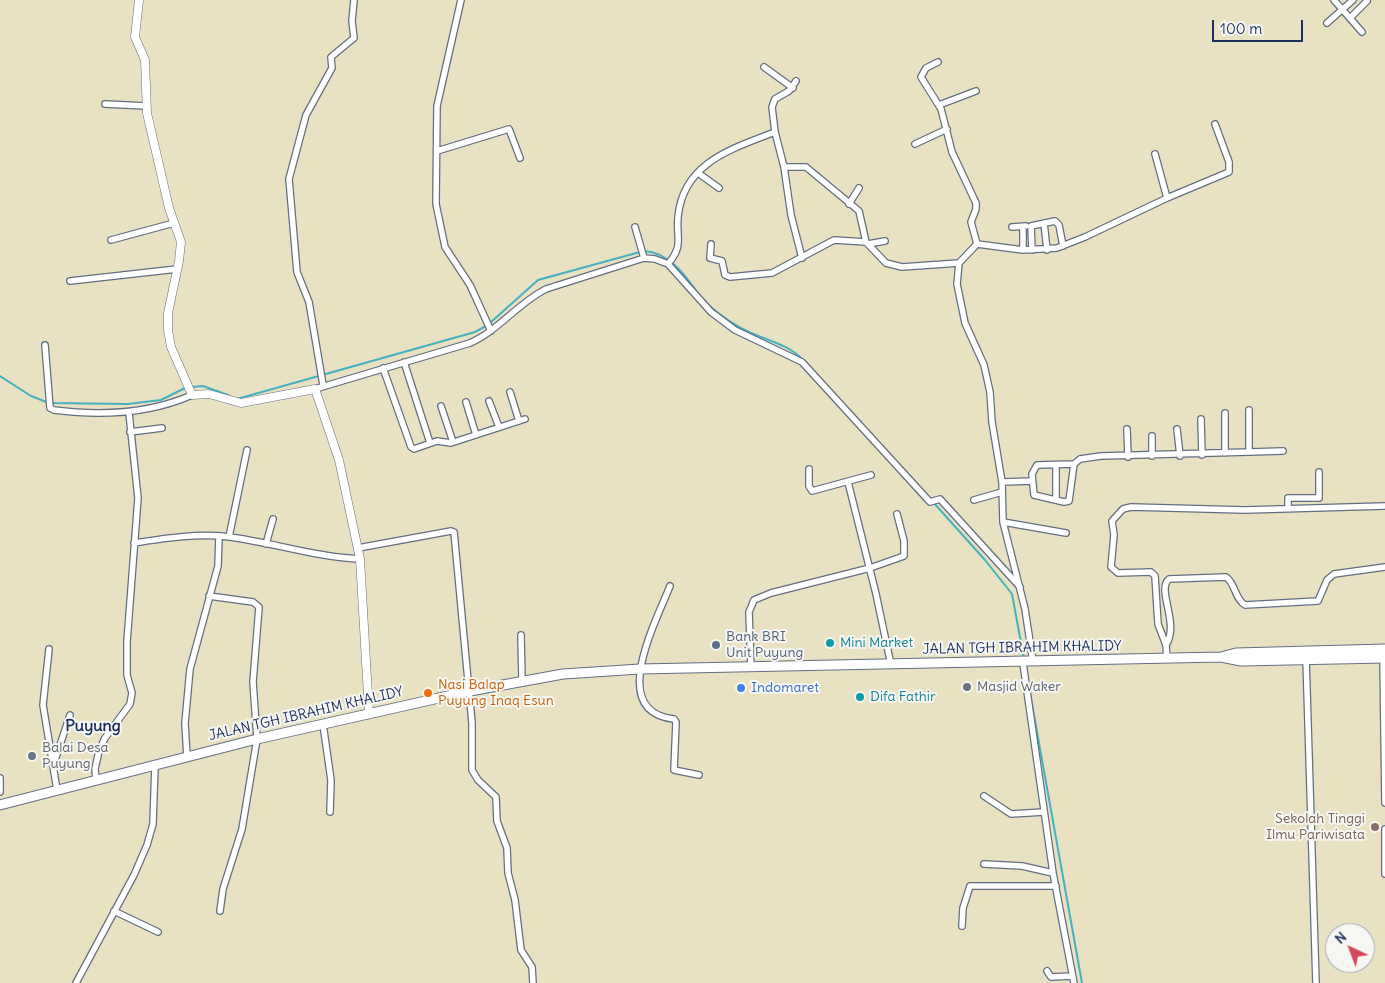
<!DOCTYPE html>
<style>
body{margin:0}
#map{position:relative;width:1385px;height:983px;overflow:hidden;background:#e8e2c2;font-family:Delius,sans-serif}
canvas{display:block}
.north{position:absolute;left:1325px;top:923px;width:50px;height:50px;box-sizing:border-box;background:#f6f6f2;border:1px solid #9ea6b7;border-radius:50%;rotate:317deg;font-size:14px;font-weight:700;line-height:20px;text-align:center;color:#1b2f5e}
.north::after{content:'';display:block;margin:auto;width:18px;height:22px;background:#d1495b;clip-path:polygon(50% 0,100% 100%,50% 72%,0 100%)}
.scale{position:absolute;left:1212px;top:20px;width:91px;height:22px;box-sizing:border-box;border:2px solid #1b2f5e;border-top:0;padding-left:6px;font-size:15px;line-height:18px;white-space:nowrap;color:#1b2f5e;-webkit-text-stroke:4px #f6f6f2;paint-order:stroke}
</style>
<div id="map">
<canvas width="1385" height="983"></canvas>
<div class="north">N</div>
<div class="scale">100 m</div>
</div>
<script>
const ctx = document.querySelector('canvas').getContext('2d');
ctx.lineJoin = 'round';
function stroke(path, color, width, dash) {
  ctx.strokeStyle = color;
  ctx.lineWidth = width;
  ctx.lineCap = dash ? 'butt' : 'round';
  ctx.setLineDash(dash || []);
  ctx.stroke(path);
}
function label(font, color, halo, rows, align = 'center') {
  ctx.font = font + ' Delius,sans-serif';
  ctx.lineWidth = 4;
  ctx.setLineDash([]);
  ctx.textBaseline = 'middle';
  ctx.strokeStyle = halo;
  ctx.fillStyle = color;
  for (const [text, x, y, turn = 0] of rows) {
    ctx.save();
    ctx.translate(x, y);
    ctx.rotate((+turn || 0) * Math.PI / 180);
    ctx.textAlign = isNaN(turn) ? turn : align;
    if (halo) ctx.strokeText(text, 0, 0);
    ctx.fillText(text, 0, 0);
    ctx.restore();
  }
}
const stream = new Path2D(`
 M644 251C669 252 686 276 699 295
 M707 304C720 315 733 325 749 332 768 341 788 344 803 360
 M490 323 538 280 640 252
 M0 376 31 396 49 403 128 404 161 400 187 387
 M192 387 203 386 228 395
 M237 399 475 332 486 326
 M933 502 985 560 1012 594 1024 659
 M1030 693 1082 983`);
const street = new Path2D(`
 M461 0 437 106 436 204 445 247 470 285 491 331
 M1334 0 1362 32
 M1350 18 1367 1
 M1327 23 1353 0
 M938 62 926 68 921 77 941 109 952 152 976 203V209L971 222 977 244
 M764 67 793 88
 M796 81 789 91 775 99 772 107 775 132 784 167 791 215 802 258
 M105 104 146 106
 M939 105 976 91
 M915 144 947 129
 M437 151 509 129 520 158
 M1155 154 1167 198
 M784 167H806L859 211 866 242 886 263 902 267 959 263
 M698 173 719 188
 M849 204 859 188
 M1044 223 1047 250
 M635 227 644 258
 M1012 227 1026 226
 M1023 227V250
 M111 240 174 223
 M711 244 710 258 722 261 725 275 730 277 772 273 834 240 866 242
 M868 244 885 241
 M1032 250 1031 226 1055 221 1059 225 1063 246
 M668 264C684 245 676 239 678 217 683 163 731 149 775 132
 M70 281 177 269
 M45 345 50 408 54 410C101 416 149 414 192 395
 M404 362 430 443
 M383 368 411 447 414 449 437 441 451 443 525 419
 M323 385 309 302 297 272 289 179 306 115 332 68 331 57 354 38 352 21 354 0
 M315 389 470 343C499 330 518 303 546 289L644 258 655 259 668 264 711 312 735 330 802 362 930 502 940 499 1020 587
 M510 392 519 421
 M489 401 499 427
 M466 402 476 435
 M441 406 453 442
 M1225 413V453
 M1201 419 1202 455
 M1127 429 1128 457
 M1177 429 1180 456
 M130 432 162 428
 M1152 436V456
 M1249 452 1283 451
 M1074 464 1069 501 1064 502 1034 495 1032 474 1037 465 1074 464 1080 459 1101 456 1249 452V410
 M1056 465V500
 M809 469V486L812 491 871 475
 M848 482 876 594 891 665
 M1002 482 1032 481
 M974 500 1002 492
 M1288 507V498H1319V472
 M1003 522 1066 533
 M229 537 247 450
 M134 543C166 538 199 533 230 537 274 543 316 557 360 559
 M266 544 273 519
 M358 548 451 531 454 532 472 723V770L478 780 496 797 497 821 507 848 508 873 515 900 521 950 532 967 533 983
 M670 586C656 622 607 712 674 719L676 722 674 770 699 775
 M209 596 253 602 259 607 253 682 257 739 242 829 223 889 220 911
 M521 635 522 680
 M1166 645C1180 623 1156 590 1169 579L1226 577C1236 584 1234 598 1245 605L1318 601 1327 580 1334 574 1385 567
 M49 649 43 705 57 790
 M1306 658 1316 983
 M1383 658 1385 803
 M1167 659 1166 645 1158 624 1155 576 1151 572 1118 573 1111 567 1114 535 1112 521 1123 509 1131 507 1245 510 1385 506
 M1033 662 1025 609 1003 522 1002 482 992 422 990 392 984 365 965 323 957 284 959 263 977 244 1023 250 1057 248 1085 237 1167 198 1229 172V162L1215 124
 M1023 663 1053 873 1074 983
 M751 668 749 612 754 600 771 593 870 568 904 556V541L897 514
 M323 724 331 780 330 812
 M187 757 185 723 190 669 218 566 219 537
 M53 766 70 715
 M0 778V792
 M96 779 95 769 99 751 105 738 130 704 132 693 127 675V642L138 498 129 413
 M984 796 1011 814 1044 812
 M1385 829V874
 M984 864 1022 866 1053 873
 M114 911 158 932
 M962 926 963 908 970 886H1056
 M1047 971 1051 977 1072 976
 M76 983 134 875 147 845 153 824 155 765`);
const secondary = new Path2D(`
 M139 0 135 37 145 60 147 113 169 208 181 242 179 261 168 313V330L171 347 192 395 209 394 241 403 315 389 339 460 360 559 369 713`);
const primary = new Path2D(`
 M1221 657 1236 653 1385 649
 M0 805 257 739 470 691 563 674 640 669 1221 657 1241 661 1385 658`);
const markers = [
 [830,643,5,"#0f9aa8"],
 [716,645,5,"#5c6f8a"],
 [967,687,5,"#6b7280"],
 [741,688,5,"#3f7fe0"],
 [428,693,5,"#e8710a"],
 [860,697,5,"#0f9aa8"],
 [32,756,5,"#6b7280"],
 [1375,827,5,"#8d6e63"]
];
const serviceNames = [
 ["Bank BRI",726,637],
 ["Unit Puyung",726,653]
];
const cultureNames = [
 ["Mini Market",840,643],
 ["Difa Fathir",870,697]
];
const streetNames = [
 ["JALAN TGH IBRAHIM KHALIDY",1022,648,-1],
 ["JALAN TGH IBRAHIM KHALIDY",306,714,-13]
];
const foodNames = [
 ["Nasi Balap",438,685],
 ["Puyung Inaq Esun",438,701]
];
const worshipNames = [
 ["Masjid Waker",977,687],
 ["Balai Desa",42,748],
 ["Puyung",42,764]
];
const shopNames = [
 ["Indomaret",751,688]
];
const educationNames = [
 ["Sekolah Tinggi",1365,819],
 ["Ilmu Pariwisata",1365,835]
];
const quarterNames = [
 ["Puyung",93,726]
];
stroke(stream, '#44b2c0', 2);
stroke(street, '#636e81', 8);
stroke(secondary, '#636e81', 9);
stroke(primary, '#636e81', 11);
stroke(street, '#fff', 5.5);
stroke(secondary, '#fff', 8);
stroke(primary, '#fff', 9);
for (const [x, y, r, color] of markers) {
  const dot = new Path2D();
  dot.arc(x, y, r, 0, 2 * Math.PI);
  ctx.fillStyle = color;
  ctx.fill(dot);
  stroke(dot, '#f6f6f2', 2);
}
label('14px', '#4e5e75', '#f6f6f2', serviceNames, 'left');
label('14px', '#0d838f', '#f6f6f2', cultureNames, 'left');
label('14px', '#1b2f5e', '#f6f6f2', streetNames);
label('14px', '#c56008', '#f6f6f2', foodNames, 'left');
label('14px', '#5b616d', '#f6f6f2', worshipNames, 'left');
label('14px', '#366cbe', '#f6f6f2', shopNames, 'left');
label('14px', '#785e54', '#f6f6f2', educationNames, 'right');
label('bold 16px', '#1b2f5e', '#f6f6f2', quarterNames);
</script>
